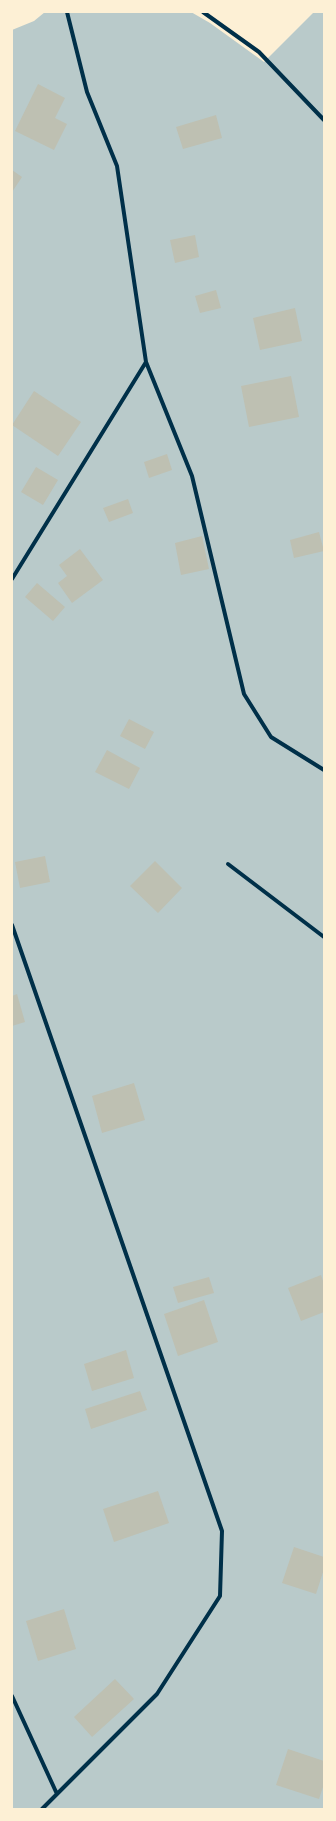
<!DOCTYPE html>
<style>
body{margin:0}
#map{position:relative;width:336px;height:1821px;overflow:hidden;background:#fdf0d5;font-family:"Nunito Sans",sans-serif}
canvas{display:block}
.frame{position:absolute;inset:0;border:13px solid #fdf0d5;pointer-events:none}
</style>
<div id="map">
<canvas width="336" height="1821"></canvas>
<div class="frame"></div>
</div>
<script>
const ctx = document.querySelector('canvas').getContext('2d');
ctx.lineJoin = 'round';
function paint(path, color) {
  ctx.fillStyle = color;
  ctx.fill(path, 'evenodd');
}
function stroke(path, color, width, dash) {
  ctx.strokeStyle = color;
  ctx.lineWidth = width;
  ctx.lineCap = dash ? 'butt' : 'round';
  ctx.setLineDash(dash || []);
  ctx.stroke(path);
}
const green = new Path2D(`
 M45 12H191L210 23 264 62 314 12H324V1809H12V30L34 21Z`);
const building = new Path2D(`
 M38 84 65 98 55 118 67 124 54 150 15 131Z
 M216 115 222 138 183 149 176 127Z
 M12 170 22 177 12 192Z
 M195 235 199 257 175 263 170 240Z
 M216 290 221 308 200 313 195 296Z
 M295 308 302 341 260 350 253 318Z
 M291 376 299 417 249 427 241 386Z
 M34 391 81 422 58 456 12 425Z
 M167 454 172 470 149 478 144 462Z
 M36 467 58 480 43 505 21 492Z
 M128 499 133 513 109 522 103 508Z
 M319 532 324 551 294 558 290 540Z
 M202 536 209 569 181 575 175 543Z
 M80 549 103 580 72 603 58 583 67 576 59 565Z
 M37 583 65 607 53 621 25 597Z
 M129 719 154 732 145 749 120 736Z
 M107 750 140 768 129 789 95 772Z
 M45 856 50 882 20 888 15 862Z
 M155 861 182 888 158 913 130 886Z
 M17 994 25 1022 12 1026V996Z
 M134 1083 145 1120 102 1133 92 1096Z
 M321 1275 324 1284V1312L301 1321 288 1288Z
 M209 1277 214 1293 178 1303 173 1287Z
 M204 1300 218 1342 178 1356 164 1314Z
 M126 1350 134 1378 92 1391 84 1364Z
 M140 1391 147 1410 91 1429 85 1409Z
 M158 1491 169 1523 114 1542 103 1509Z
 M294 1547 324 1557V1569L316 1594 282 1583Z
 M64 1609 76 1649 38 1661 26 1621Z
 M115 1679 134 1699 92 1737 74 1717Z
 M288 1749 324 1761V1784L319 1799 276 1785Z`);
const minor = new Path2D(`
 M67 12 87 92 117 166 146 362 192 476 244 694 271 737 324 770
 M203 12 259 52 324 120
 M12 579 146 362
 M228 864 324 937
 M12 925 222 1531 220 1596 157 1694 42 1809
 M12 1696 57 1794`);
paint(green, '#b9caca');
paint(building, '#bec0b2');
stroke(minor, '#003049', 4);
</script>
